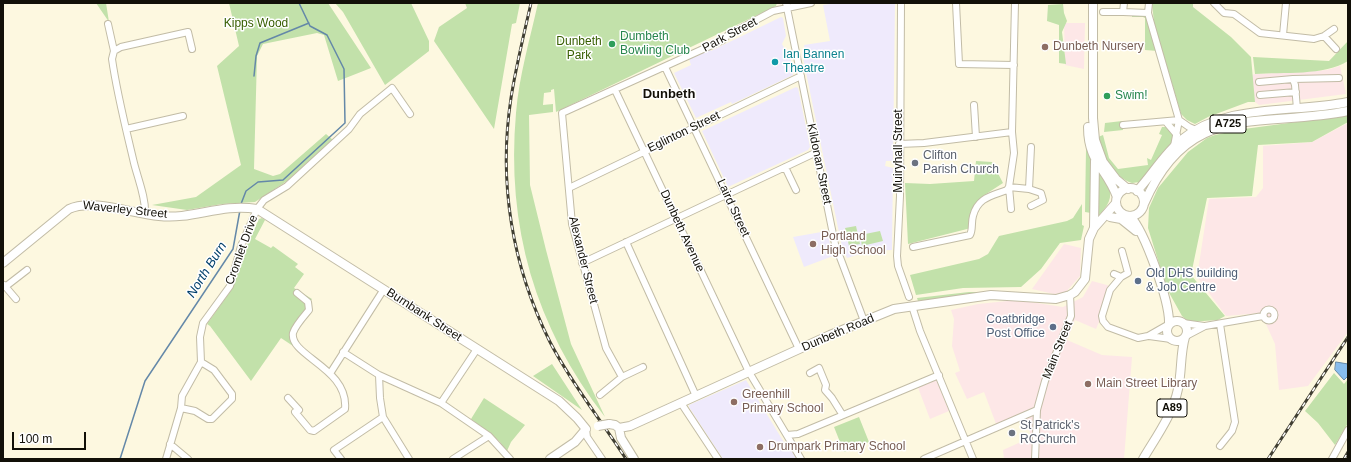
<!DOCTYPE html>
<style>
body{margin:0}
#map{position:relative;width:1351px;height:462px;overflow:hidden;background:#fdf8e0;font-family:Helvetica,sans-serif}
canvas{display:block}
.frame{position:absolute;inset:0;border:4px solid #121008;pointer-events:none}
.scale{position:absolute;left:12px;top:432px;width:74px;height:18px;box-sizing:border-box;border:2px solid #121008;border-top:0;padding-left:5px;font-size:12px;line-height:14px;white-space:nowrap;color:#121008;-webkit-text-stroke:3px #fff;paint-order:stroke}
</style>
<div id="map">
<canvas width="1351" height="462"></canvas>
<div class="frame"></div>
<div class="scale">100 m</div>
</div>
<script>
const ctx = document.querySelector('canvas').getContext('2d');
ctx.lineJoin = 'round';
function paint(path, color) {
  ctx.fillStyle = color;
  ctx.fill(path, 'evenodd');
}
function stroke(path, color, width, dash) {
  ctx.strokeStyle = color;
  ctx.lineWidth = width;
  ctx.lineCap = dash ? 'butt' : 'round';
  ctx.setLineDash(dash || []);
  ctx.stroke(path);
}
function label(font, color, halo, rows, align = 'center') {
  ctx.font = font + ' Helvetica,sans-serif';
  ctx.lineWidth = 3;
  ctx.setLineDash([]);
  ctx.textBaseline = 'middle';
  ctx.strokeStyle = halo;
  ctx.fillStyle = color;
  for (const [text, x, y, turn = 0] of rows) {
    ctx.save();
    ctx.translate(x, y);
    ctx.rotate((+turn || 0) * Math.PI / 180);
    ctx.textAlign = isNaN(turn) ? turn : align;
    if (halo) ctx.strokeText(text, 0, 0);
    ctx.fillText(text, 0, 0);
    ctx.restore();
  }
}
const commercial = new Path2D(`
 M1064 23H1085L1084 69 1065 65Z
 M1340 66 1346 94 1259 105 1255 102 1252 75 1255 74 1327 70Z
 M1348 123V332L1308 386 1279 390 1275 344 1261 313 1226 316 1197 277 1209 199 1256 197 1263 188V146L1312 142Z
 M1064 244 1081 248 1080 276 1065 293 1054 294 1032 289Z
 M1092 281 1114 287 1096 329 1075 320 1067 340 1102 355 1132 357 1124 459H1004L1003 450 1032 437 1024 418 998 429 984 392 967 399 955 373 960 371 952 346 954 319 951 310 978 304 1017 300 1063 307 1083 297Z
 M936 379 949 411 930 419 917 385Z`);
const education = new Path2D(`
 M836 3H895L893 161H886L885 166 893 168 892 250 870 251 847 258 842 247 802 53 806 52 804 45 830 41 823 5Z
 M781 17 783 18 786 36 782 44 786 51 790 53 793 75 732 104 731 102 696 118 674 73 691 65 689 59 710 49 711 51Z
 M796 87 798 88 810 147 808 150 728 187 702 131Z
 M827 231 833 256 804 267 793 237Z
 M746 380 785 444 793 449 798 459H723L689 407V405Z`);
const green = new Path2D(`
 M96 3H106L109 22Z
 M229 3H328L371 68 338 81 324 35 317 33 263 44 257 56 254 169 273 176 280 174 326 134 333 140 287 181 255 202 222 204 187 210 152 205 196 197 241 165 217 66 239 46Z
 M335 3H411L429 41V51L385 85 343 12Z
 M465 3H520L516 23 512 24 494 129 434 41 439 27 467 8Z
 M538 3H777L776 6 556 112 554 89 551 90V92L544 93 543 105 553 104V112L529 115 530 185 546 250 571 344 605 417C535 327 506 226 516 113 519 76 530 39 538 3Z
 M1152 3H1193V7L1231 37 1251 57 1255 102H1248L1208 117 1195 124 1187 120 1181 114 1176 97 1154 23Z
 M1063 4 1064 13 1067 21 1062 32 1066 64 1059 63V25L1047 21 1048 5Z
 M1146 15 1158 51 1145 50V18L1143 17H1132V16Z
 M1348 41V61C1325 76 1282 72 1255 74L1253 57 1329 61Z
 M1348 115V122L1312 142 1258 145 1252 196 1207 198 1191 275 1225 316 1218 320 1189 322 1182 316 1167 289 1148 228 1149 208 1158 188 1188 152 1207 138 1215 135 1244 129Z
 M1122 121 1123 130 1104 132 1105 123Z
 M1162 127H1167L1173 134 1172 144 1140 182 1132 183C1113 177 1102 155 1098 137L1103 135 1109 158 1118 169 1148 165 1147 158 1151 160 1162 135 1159 134Z
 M1088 148 1093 161 1091 213 1085 212 1086 149Z
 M976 161 992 162 1003 183 983 196 971 228 908 244 905 183 930 184 974 181Z
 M1098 170 1110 189C1112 202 1105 209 1096 218Z
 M1082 204V225L1084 226 1081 240 1060 243 1041 269 1021 287 963 288 916 295 910 275 979 259 988 254 999 236 1067 221 1073 218Z
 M262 218 265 220 255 239 271 248 273 246 298 264 295 267 304 274 294 288 312 299 291 333 290 337 293 346 281 338 251 381 210 326 207 324 232 289 242 256 259 219Z
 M856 226 860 244 849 246 845 228Z
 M880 231 883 241 862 246 860 235Z
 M969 292H994L918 301 917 298Z
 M552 364 582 410 533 376Z
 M1334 373 1344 384 1348 379V423L1335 445 1318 423 1305 411Z
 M484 398 525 425 511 442 507 451 499 441 471 419Z
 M859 417 869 442 844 452 834 427Z`);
const water = new Path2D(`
 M1336 362 1348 364V376L1344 380 1335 370Z`);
const stream = new Path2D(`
 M254 76 256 56 260 43 309 23
 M241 204 246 191 258 182 283 180 345 123 344 69 327 35 310 26 299 3
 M120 459 145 381 233 249 240 210`);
const minor = new Path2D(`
 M786 3 835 244 864 321
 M901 3 900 196 897 256 898 266 909 297
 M956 3 959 64 1014 65
 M1124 3 1123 12 1148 13 1179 120 1174 146
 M1214 3 1224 13 1234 14 1260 33 1314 39 1324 36 1334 29
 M1103 12H1123
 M1148 13 1149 3
 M108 24 114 51 112 59C117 94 126 129 134 163 138 179 146 198 145 214
 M1283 35 1286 3
 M1324 36 1336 49
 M114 51 121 47 188 32 192 49
 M665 67 799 349
 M1259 82 1293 79
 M615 90 749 372 801 459
 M1260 95 1296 92
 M974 105 976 137
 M1297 109 1295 85 1293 79 1339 78
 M1179 120 1189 127 1196 130
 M1166 122 1177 135
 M1123 125 1179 120
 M126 129 183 116
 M899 144 924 143 1012 132
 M1031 147 1029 189 1041 193 1043 200 1031 206
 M785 167 796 190
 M569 188 801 76
 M1011 209 1009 187 1029 189
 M626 242 696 396
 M913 247 970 235C973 229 971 223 973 216 978 197 992 196 1007 190L1009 187 1014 153 1012 132 1015 3
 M582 263 817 152
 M1114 274 1121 277 1110 290 1102 316 1103 321 1108 327 1138 338 1148 336 1169 324
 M1121 277 1128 273 1122 251
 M4 285 16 299
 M5 287 27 270
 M912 306 920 331 973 459
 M1263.5 315a5.5 5.5 0 1 1 11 0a5.5 5.5 0 1 1-11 0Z
 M1183 323 1204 326
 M1149 336 1171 339
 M1186 336 1205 326 1263 316
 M343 352 379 375 441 403 489 436 510 459
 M643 367 622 377 606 348 572 224 562 113 723 40 728 35 773 11 811 3
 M331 372 384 289
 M810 373 819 368 826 385 825 390 832 398 842 414
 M379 375 380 398 383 417 409 459
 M600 395 622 377
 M288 398 299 410 295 412 310 430 314 431 345 409C349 368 289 356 293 333 295 326 304 316 309 310L308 302 297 293
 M441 403 477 349
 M681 403 718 459
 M181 408 195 411 208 419H212L232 399V394L214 370 201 362
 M586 429 587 437 602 459
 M787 435 798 434 939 375
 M170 444 188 459
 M1220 446 1232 431 1235 422 1220 324
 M166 459 181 408 182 396 201 362 200 337 203 323 230 286 241 246 257 209 264 200 287 186 349 129 360 114 392 88 410 114
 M341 459 334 450 383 417
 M453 459 489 436
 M924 459 1037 410
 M1035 459 1037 410 1045 381 1071 316 1070 295
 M1332 459 1348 430`);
const major = new Path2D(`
 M1093 3V118L1095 140 1103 162 1116 179 1128 189
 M1088 127C1088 163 1107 168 1117 197
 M1116 202a14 14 0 1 1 28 0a14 14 0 1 1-28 0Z
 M1137 191C1152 175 1164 154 1181 140 1228 102 1292 114 1348 102
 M1144 204C1189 99 1260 129 1348 111
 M1130 216C1145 232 1170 302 1169 324
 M1110 217 1121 219 1136 231
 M1094 228 1095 161
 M3 263 69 209C92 198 134 214 159 216 193 220 220 203 257 209L559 401 577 418 586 429
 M1167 331a10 10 0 1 1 20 0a10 10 0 1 1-20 0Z
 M609 424 615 425 619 428 621 438 634 459
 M619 428 630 426 830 335 894 309 991 295 1056 299 1070 295 1075 292 1085 279 1089 239 1094 228 1116 203
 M550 459 575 442 586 429
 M1143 459C1156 437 1173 414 1178 389 1182 372 1180 354 1185 337`);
const rail = new Path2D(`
 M531 3C524 34 516 66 511 98 498 182 512 266 550 342 571 383 601 420 626 459
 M1268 459 1348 337
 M1344 459 1348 452`);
const majorBridge = new Path2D(`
 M598 426 609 424`);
const markers = [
 [612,44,4,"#2e9e5b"],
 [1045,47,4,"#8d6e63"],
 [775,62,4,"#0f9aa8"],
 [1107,96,4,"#2e9e5b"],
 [915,163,4,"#6b7280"],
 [813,244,4,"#8d6e63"],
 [1138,281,4,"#5c6f8a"],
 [1053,327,4,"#5c6f8a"],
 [1088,384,4,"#8d6e63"],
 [734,402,4,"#8d6e63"],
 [1012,433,4,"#6b7280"],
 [760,447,4,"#8d6e63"]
];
const shields = [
 [1228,124,36],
 [1172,408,30]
];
const shieldNames = [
 ["A725",1228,124],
 ["A89",1172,408]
];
const parkNames = [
 ["Kipps Wood",256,24],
 ["Dunbeth",579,42],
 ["Park",579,56]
];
const streetNames = [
 ["Park Street",730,35,-28],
 ["Eglinton Street",684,132,-26],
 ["Muiryhall Street",899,151,-90],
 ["Kildonan Street",819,164,78],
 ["Laird Street",733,208,65],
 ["Waverley Street",125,210,6],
 ["Dunbeth Avenue",682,231,65],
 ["Cromlet Drive",242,250,-70],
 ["Alexander Street",583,260,76],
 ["Burnbank Street",424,315,33],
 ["Dunbeth Road",838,333,-23],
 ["Main Street",1058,350,-68]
];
const leisureNames = [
 ["Dumbeth",620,37],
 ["Bowling Club",620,51],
 ["Swim!",1115,96]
];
const educationNames = [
 ["Dunbeth Nursery",1053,47],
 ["Portland",821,237],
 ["High School",821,251],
 ["Main Street Library",1096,384],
 ["Greenhill",742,395],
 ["Primary School",742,409],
 ["Drumpark Primary School",768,447]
];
const cultureNames = [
 ["Ian Bannen",783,55],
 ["Theatre",783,69]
];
const worshipNames = [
 ["Clifton",923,156],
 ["Parish Church",923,170],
 ["St Patrick's",1020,426],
 ["RCChurch",1020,440]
];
const serviceNames = [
 ["Old DHS building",1146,274],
 ["& Job Centre",1146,288],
 ["Coatbridge",1045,320,"right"],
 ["Post Office",1045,334,"right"]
];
const neighbourhoodNames = [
 ["Dunbeth",669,94]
];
const waterNames = [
 ["North Burn",207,270,-58]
];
paint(commercial, '#fde7e7');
paint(education, '#efeafc');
paint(green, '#c2e1aa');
paint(water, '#87bced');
stroke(water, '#6488a8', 1);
stroke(stream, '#6488a8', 1.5);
stroke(minor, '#c2bca6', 8);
stroke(major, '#c2bca6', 10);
stroke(minor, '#fff', 6);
stroke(major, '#fff', 8);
stroke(rail, '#403e32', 3);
stroke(rail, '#fff', 1.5, [4.5]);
stroke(majorBridge, '#c2bca6', 10, []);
stroke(majorBridge, '#fff', 8);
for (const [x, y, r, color] of markers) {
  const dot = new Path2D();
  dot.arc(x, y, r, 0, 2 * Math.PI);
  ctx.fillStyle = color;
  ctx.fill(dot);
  stroke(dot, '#fff', 1.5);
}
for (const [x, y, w] of shields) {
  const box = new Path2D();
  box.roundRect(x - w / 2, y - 9, w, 18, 3);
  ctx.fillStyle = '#fff';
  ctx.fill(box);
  stroke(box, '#121008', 1);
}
label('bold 11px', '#121008', null, shieldNames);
label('12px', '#375e00', '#fff', parkNames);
label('12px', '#121008', '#fff', streetNames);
label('12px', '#27864d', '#fff', leisureNames, 'left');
label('12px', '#785e54', '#fff', educationNames, 'left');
label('12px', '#0d838f', '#fff', cultureNames, 'left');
label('12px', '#5b616d', '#fff', worshipNames, 'left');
label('12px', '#4e5e75', '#fff', serviceNames, 'left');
label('bold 13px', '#121008', '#fff', neighbourhoodNames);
label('italic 13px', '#003f6b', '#fff', waterNames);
</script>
